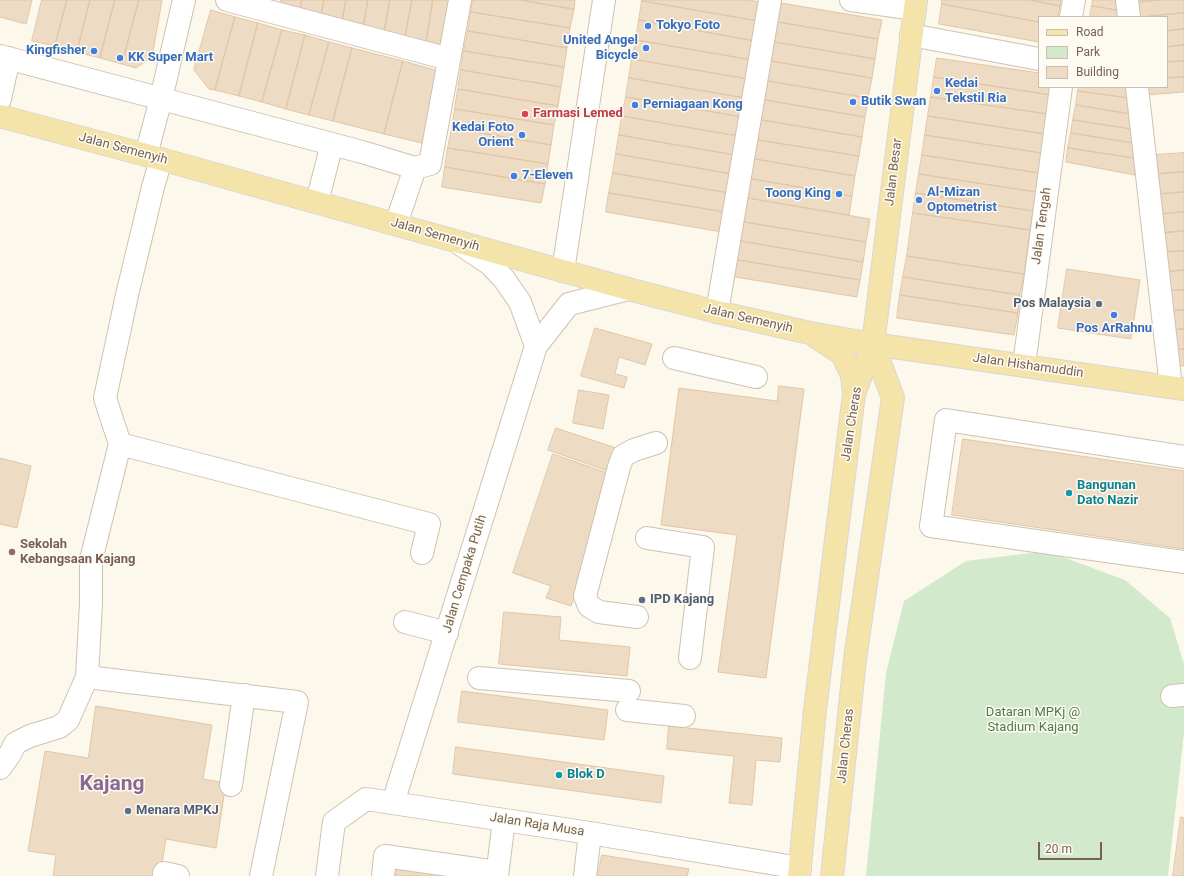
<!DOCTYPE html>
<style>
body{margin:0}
#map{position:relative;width:1184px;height:876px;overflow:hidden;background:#fcf8ec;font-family:Roboto,sans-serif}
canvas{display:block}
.legend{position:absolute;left:1038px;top:16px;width:130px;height:72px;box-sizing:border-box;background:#fefbf3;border:1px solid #c8beb2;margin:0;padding:5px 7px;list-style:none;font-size:12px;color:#766350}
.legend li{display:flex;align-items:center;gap:8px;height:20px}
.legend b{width:20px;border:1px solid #c8beb2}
.scale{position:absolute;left:1038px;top:842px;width:64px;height:18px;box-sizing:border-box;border:2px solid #766350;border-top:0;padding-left:5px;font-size:12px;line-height:14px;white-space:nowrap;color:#766350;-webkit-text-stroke:3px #fefbf3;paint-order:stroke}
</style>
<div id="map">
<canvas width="1184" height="876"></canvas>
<ul class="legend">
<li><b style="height:5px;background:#f5e4aa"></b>Road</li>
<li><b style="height:11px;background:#d3e9cb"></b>Park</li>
<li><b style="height:11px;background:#eddbc4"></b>Building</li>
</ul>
<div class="scale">20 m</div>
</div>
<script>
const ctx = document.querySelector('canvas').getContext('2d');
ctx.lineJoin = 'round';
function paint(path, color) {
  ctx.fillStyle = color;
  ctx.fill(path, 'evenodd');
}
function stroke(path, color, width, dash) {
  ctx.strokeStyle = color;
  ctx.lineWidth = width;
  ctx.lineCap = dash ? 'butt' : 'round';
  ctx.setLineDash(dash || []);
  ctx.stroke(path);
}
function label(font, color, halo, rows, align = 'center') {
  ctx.font = font + ' Roboto,sans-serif';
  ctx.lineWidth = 3;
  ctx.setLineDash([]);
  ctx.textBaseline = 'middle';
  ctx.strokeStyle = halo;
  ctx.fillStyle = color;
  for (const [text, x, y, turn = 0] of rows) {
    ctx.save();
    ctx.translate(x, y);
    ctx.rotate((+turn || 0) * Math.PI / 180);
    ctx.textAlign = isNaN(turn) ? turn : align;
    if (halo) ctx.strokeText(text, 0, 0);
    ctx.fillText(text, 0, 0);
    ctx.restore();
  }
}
const green = new Path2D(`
 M1047 551 1125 580 1170 618 1184 664V733L1168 876H866L886 673 904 601 966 561Z`);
const building = new Path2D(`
 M0 0H32L26 24 0 17Z
 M42 0H67L55 46 32 41Z
 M67 0H90L77 52 55 46Z
 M90 0H115L100 58 77 52Z
 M115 0H139L122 64 100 58Z
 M139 0H162L152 57 136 68 122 64Z
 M281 0H302L300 12 279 7Z
 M302 0H324L321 17 300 12Z
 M324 0H346L342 23 321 17Z
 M346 0H368L363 28 342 23Z
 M368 0H390L384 33 363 28Z
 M390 0H412L405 38 384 33Z
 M412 0H433L426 43 405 38Z
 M433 0H455L447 48 426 43Z
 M473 0H520L574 9 570 28 471 12Z
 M520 0H575L574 9Z
 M642 0H748L761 2 758 21 642 1Z
 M942 0H1030L1060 6 1058 17H1039V22L942 4Z
 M1030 0H1061L1060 6Z
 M1093 0H1121L1122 11 1092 6Z
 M1137 0H1160L1137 2Z
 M1160 0H1184V13L1139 17 1137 2Z
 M642 1 758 21 755 41 639 20Z
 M775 2 882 20 878 39 772 21Z
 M942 4 1039 22V42L939 24Z
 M1092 6 1122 11V17H1090Z
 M211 10 235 17 215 90 209 89 194 70Z
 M471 12 570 28 567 48 468 31Z
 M1184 13V29L1167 31V17H1143Z
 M235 17 258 23 239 96 215 90Z
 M639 20 755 41 752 60 636 40Z
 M772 21 878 39 875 59 769 41Z
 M258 23 282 30 262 102 239 96Z
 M1184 29V45L1167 47V31Z
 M282 30 305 35 286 109 262 102Z
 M468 31 567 48 564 67 464 51Z
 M305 35 329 42 309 115 286 109Z
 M636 40 752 60 748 79 632 59Z
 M769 41 875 59 872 78 765 60Z
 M329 42 352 48 333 121 309 115Z
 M1184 45V61L1167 62V47Z
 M352 48 403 61 384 134 333 121Z
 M464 51 564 67 561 87 461 70Z
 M937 58 1039 73V87H1052L1051 95 934 77Z
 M632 59 748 79 745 98 629 78Z
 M765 60 872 78 868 98 762 80Z
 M403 61 442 72 430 145 384 134Z
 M1184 61V77L1167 78V62Z
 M461 70 561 87 558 106 458 89Z
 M934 77 1051 95 1048 114 931 97Z
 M1184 77V92L1146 95 1145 87H1167V78Z
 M629 78 745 98 742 117 626 97Z
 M762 80 868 98 865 117 759 99Z
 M1079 87H1128L1129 98 1078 91Z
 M458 89 558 106 554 125 455 109Z
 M1078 91 1129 98 1131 114 1076 105Z
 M626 97 742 117 738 136 622 116Z
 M931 97 1048 114 1045 134 928 116Z
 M759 99 865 117 862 137 756 119Z
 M1076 105 1131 114V129L1073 120Z
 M455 109 554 125 551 145 452 128Z
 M622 116 738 136 735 155 619 135Z
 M928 116 1045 134 1042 153 925 135Z
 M756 119 862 137 859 156 752 139Z
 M1073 120 1131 129 1133 143 1071 133Z
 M452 128 551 145 548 164 448 148Z
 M1071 133 1133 143 1134 158 1068 148Z
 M619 135 735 155 732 174 616 154Z
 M925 135 1042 153 1039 173 922 155Z
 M752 139 859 156 855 176 749 158Z
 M448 148 548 164 545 184 445 167Z
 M1068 148 1134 158 1135 175 1066 162Z
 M1184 153V172L1158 174 1156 155Z
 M616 154 732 174 729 193 613 173Z
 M922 155 1039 173 1036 192 919 174Z
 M749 158 855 176 852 196 746 178Z
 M445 167 545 184 541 203 442 187Z
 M1184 172V192L1160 194 1158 174Z
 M613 173 729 193 725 212 609 193Z
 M919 174 1036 192 1033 211 916 193Z
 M746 178 852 196 849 215 742 197Z
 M1184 192V212L1161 214 1160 194Z
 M609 193 725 212 722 232 606 212Z
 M916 193 1033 211 1030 230 913 213Z
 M742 197 870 219 866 242 738 221Z
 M1184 212V231L1163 233 1161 214Z
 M913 213 1030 230 1024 274 907 256Z
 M738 221 866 242 863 262 735 240Z
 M1184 231V251L1164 252 1163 233Z
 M735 240 863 262 860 280 732 259Z
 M1184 251V270L1166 272 1164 252Z
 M907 256 1024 274 1020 295 903 277Z
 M732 259 860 280 857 297 729 276Z
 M1067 269 1140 280 1131 339 1058 328Z
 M1184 270V290L1167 291 1166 272Z
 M903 277 1020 295 1018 313 900 295Z
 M1184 290V310L1169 311 1167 291Z
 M900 295 1018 313 1014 335 897 318Z
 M1184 310V329L1171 330 1169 311Z
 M595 328 652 344 645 365 619 357 615 374 627 377 624 388 581 376Z
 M1184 329V349L1172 350 1171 330Z
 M1184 349V366L1175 365 1172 350Z
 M779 386 804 389 766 678 718 672 737 535 661 525 679 388 777 401Z
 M579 390 609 395 603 429 573 423Z
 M556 428 616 448 608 471 548 450Z
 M963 439 1184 471V549L952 515Z
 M553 454 616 476 571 606 546 598 551 586 513 573Z
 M0 458 31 466 17 528 0 524Z
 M504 612 561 617 559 640 630 647 627 676 499 664Z
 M462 691 608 710 604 740 458 722Z
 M96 706 212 725 203 779 226 783 216 848 166 839 160 876H53L56 855 28 851 45 751 88 758Z
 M669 726 782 738 780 762 756 760 752 805 729 803 734 756 667 749Z
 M456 747 664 776 661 803 453 774Z
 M1181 817 1184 818V876H1173Z
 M602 855 689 869 687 876H598Z
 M397 869 457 876H396Z`);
const minor = new Path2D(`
 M227 0 449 59
 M851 0 915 9
 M1127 0 1129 17
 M1071 17 1074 0
 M911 35 1039 59
 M0 56 362 152 415 168 430 164 460 0
 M1137 87 1171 387
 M0 99 9 58
 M146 155 161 99 184 0
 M161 159 153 187 127 295 105 398 120 444 429 524 422 553
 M317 202 332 144
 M396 224 415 168
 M460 244 490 264 504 279 520 302 536 346
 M563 271 604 0
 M717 312 770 0
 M674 358 756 377
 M1024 365 1061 87
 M1184 457 946 420 931 526 1184 562
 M647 538 703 547 690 658
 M637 617 599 612 589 606 585 596 619 467 623 456 634 450 656 443
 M405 622 447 633
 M87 677 297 702 261 876
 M479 678 629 691
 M1172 696 1184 695
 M627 710 684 716
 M0 768 10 754 15 744 18 742 30 736 59 727 68 720 87 677 91 603V560L120 444
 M231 785 244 695
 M393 803 536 346 569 304 628 289
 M164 876V873L178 876
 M327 876 334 822 366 799 590 833 800 868
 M383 876 385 856 497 872
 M497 876 504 820
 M585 876 590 833`);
const major = new Path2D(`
 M0 116 146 155 628 289 717 312 810 333 873 344 1184 389
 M816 337 842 354 852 375 854 394
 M799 876 815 710 854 394 873 344 916 0
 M832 876 855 659 893 398 873 344`);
const markers = [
 [648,26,4,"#3f7fe0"],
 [646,48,4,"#3f7fe0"],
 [94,51,4,"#3f7fe0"],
 [120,58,4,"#3f7fe0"],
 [937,91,4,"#3f7fe0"],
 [853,102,4,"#3f7fe0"],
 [635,105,4,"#3f7fe0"],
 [525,114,4,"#e0444e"],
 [522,135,4,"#3f7fe0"],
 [514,176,4,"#3f7fe0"],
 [839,194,4,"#3f7fe0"],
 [919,200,4,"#3f7fe0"],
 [1099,304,4,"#5c6f8a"],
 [1114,315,4,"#3f7fe0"],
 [1069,493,4,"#0f9aa8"],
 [12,552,4,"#8d6e63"],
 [642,600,4,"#5c6f8a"],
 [559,775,4,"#0f9aa8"],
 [128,811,4,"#5c6f8a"]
];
const shopNames = [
 ["Tokyo Foto",656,26],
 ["United Angel",638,41,"right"],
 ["Bicycle",638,56,"right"],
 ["Kingfisher",86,51,"right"],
 ["KK Super Mart",128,58],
 ["Kedai",945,84],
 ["Tekstil Ria",945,99],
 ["Butik Swan",861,102],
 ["Perniagaan Kong",643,105],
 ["Kedai Foto",514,128,"right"],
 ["Orient",514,143,"right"],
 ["7-Eleven",522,176],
 ["Al-Mizan",927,193],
 ["Optometrist",927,208],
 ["Toong King",831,194,"right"],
 ["Pos ArRahnu",1114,329,"center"]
];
const healthNames = [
 ["Farmasi Lemed",533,114]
];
const streetNames = [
 ["Jalan Semenyih",123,149,15],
 ["Jalan Besar",894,172,-83],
 ["Jalan Tengah",1042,226,-82],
 ["Jalan Semenyih",435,235,16],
 ["Jalan Semenyih",748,319,13],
 ["Jalan Hishamuddin",1028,366,8],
 ["Jalan Cheras",852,424,-81],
 ["Jalan Cempaka Putih",465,574,-73],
 ["Jalan Cheras",846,746,-84],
 ["Jalan Raja Musa",537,825,9]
];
const serviceNames = [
 ["Pos Malaysia",1091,304,"right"],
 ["IPD Kajang",650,600],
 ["Menara MPKJ",136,811]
];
const cultureNames = [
 ["Bangunan",1077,486],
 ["Dato Nazir",1077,501],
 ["Blok D",567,775]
];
const educationNames = [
 ["Sekolah",20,545],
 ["Kebangsaan Kajang",20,560]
];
const parkNames = [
 ["Dataran MPKj @",1033,713],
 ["Stadium Kajang",1033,728]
];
const townNames = [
 ["Kajang",112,785]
];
paint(green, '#d3e9cb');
paint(building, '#eddbc4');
stroke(building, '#e1c6a7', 1);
stroke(minor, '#cec2b2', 24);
stroke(major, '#dbd6d2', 24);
stroke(minor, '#fff', 22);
stroke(major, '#f5e4aa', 22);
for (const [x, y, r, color] of markers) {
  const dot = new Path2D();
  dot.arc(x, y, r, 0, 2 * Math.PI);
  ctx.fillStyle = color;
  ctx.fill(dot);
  stroke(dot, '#fefbf3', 1.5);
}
label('bold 13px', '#366cbe', '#fefbf3', shopNames, 'left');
label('bold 13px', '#be3a42', '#fefbf3', healthNames, 'left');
label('13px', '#766350', '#fefbf3', streetNames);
label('bold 13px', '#4e5e75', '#fefbf3', serviceNames, 'left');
label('bold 13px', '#0d838f', '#fefbf3', cultureNames, 'left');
label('bold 13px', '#785e54', '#fefbf3', educationNames, 'left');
label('13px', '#507b48', '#fefbf3', parkNames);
label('bold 21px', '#8a6891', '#fefbf3', townNames);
</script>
